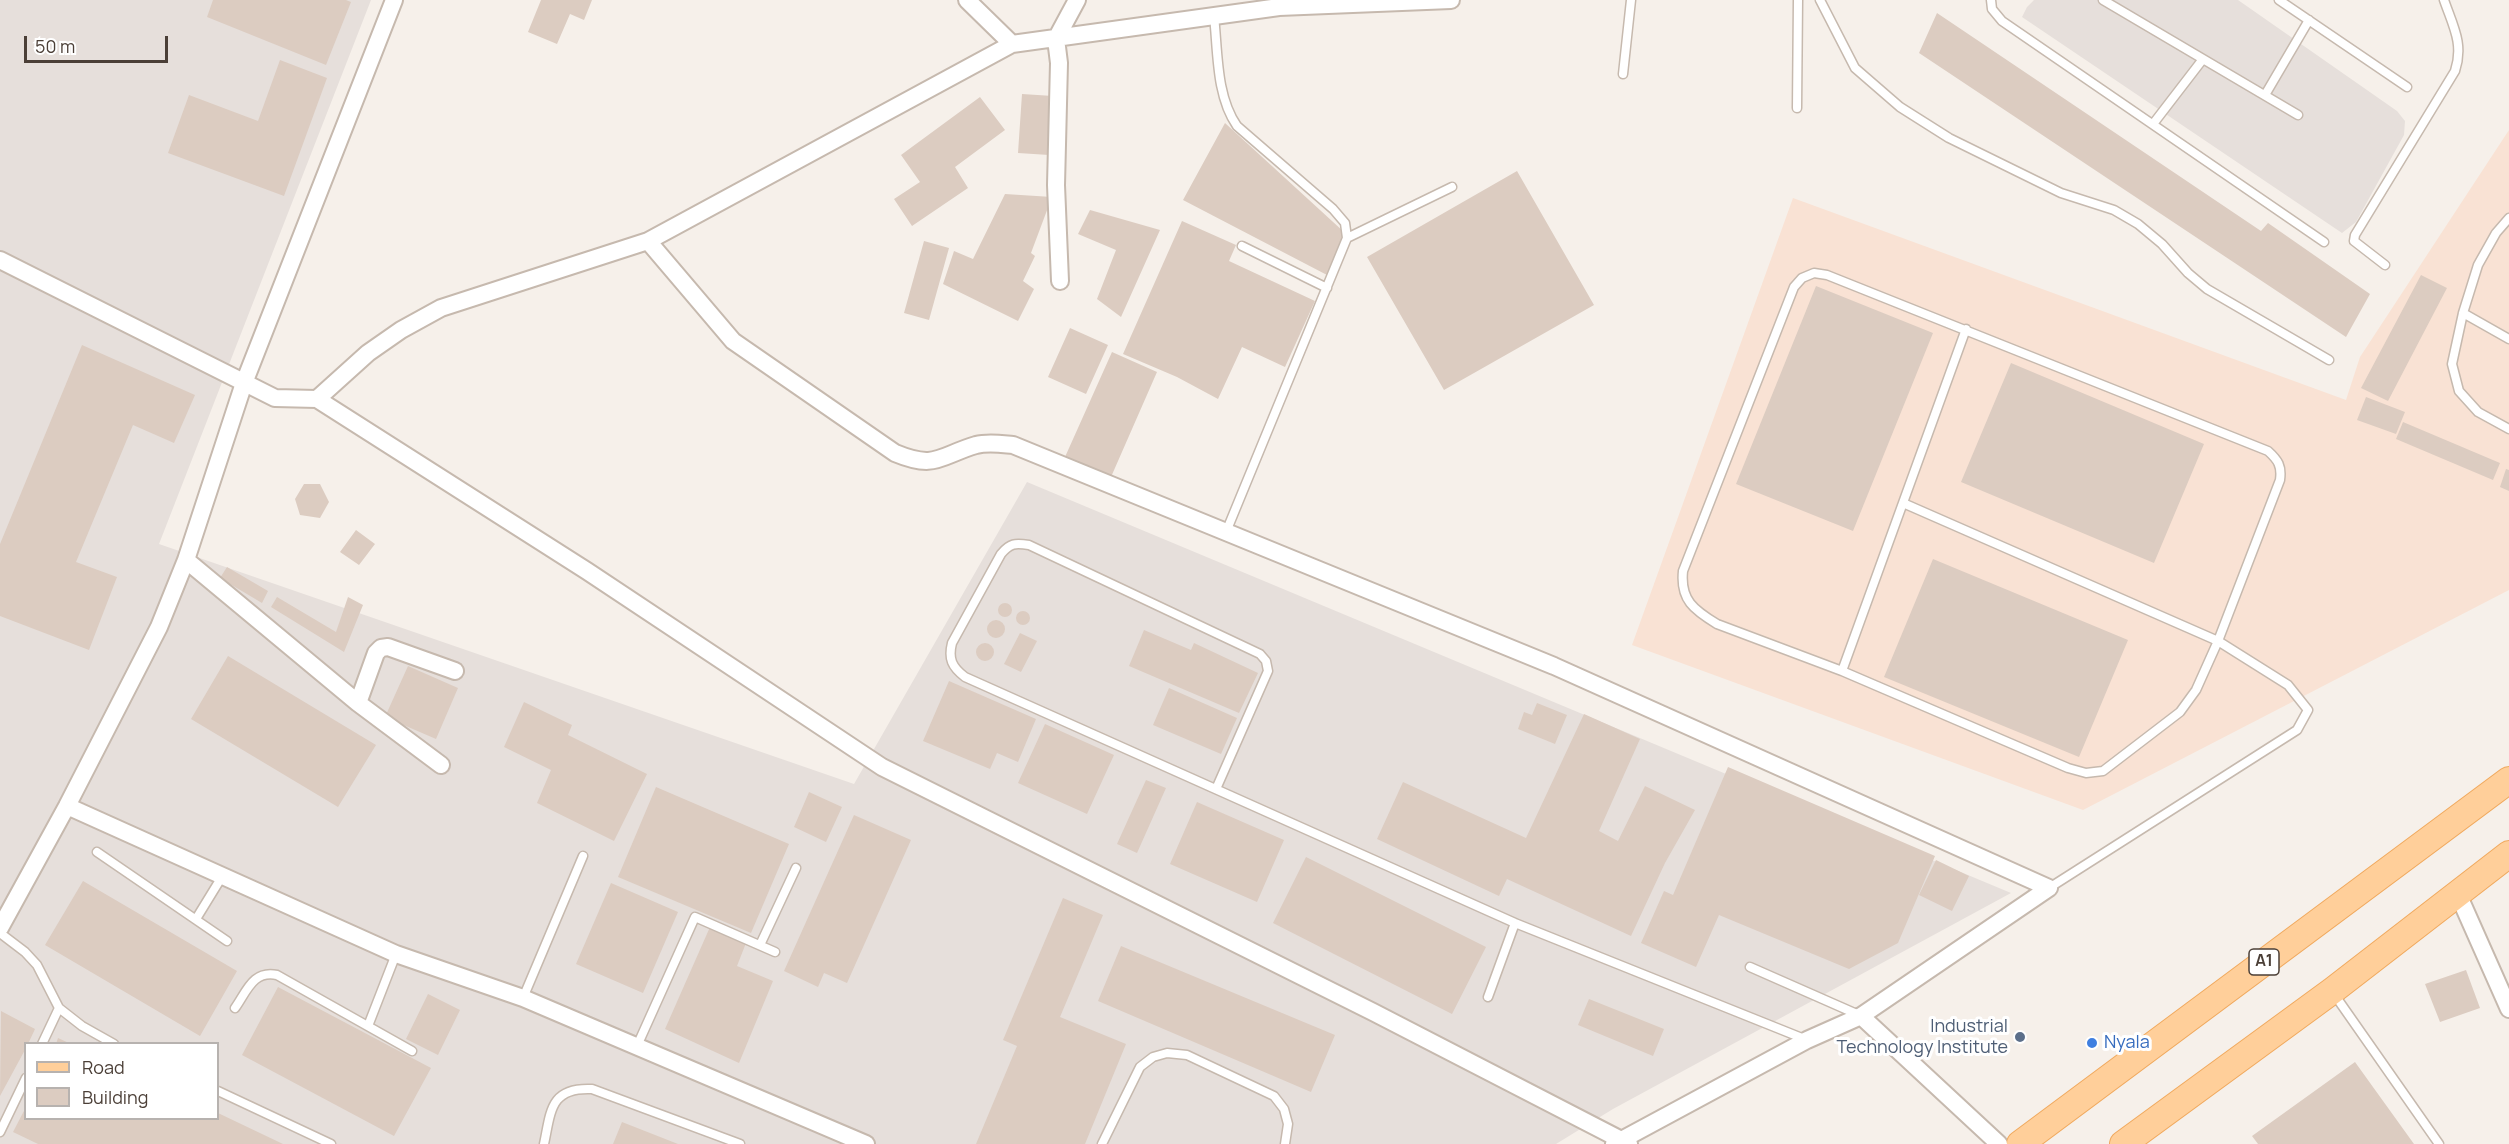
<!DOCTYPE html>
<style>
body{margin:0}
#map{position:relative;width:2509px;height:1144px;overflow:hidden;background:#f6f0ea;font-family:Manrope,sans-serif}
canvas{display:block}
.legend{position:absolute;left:24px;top:1042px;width:195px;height:78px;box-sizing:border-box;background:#fff;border:2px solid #b7b2af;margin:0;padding:8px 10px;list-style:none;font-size:18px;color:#4b3f37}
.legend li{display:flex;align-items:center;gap:12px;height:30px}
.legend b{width:30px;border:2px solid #b7b2af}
.scale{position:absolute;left:24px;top:36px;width:144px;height:27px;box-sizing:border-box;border:3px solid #4b3f37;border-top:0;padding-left:8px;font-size:18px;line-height:21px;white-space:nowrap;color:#4b3f37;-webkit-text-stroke:4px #fff;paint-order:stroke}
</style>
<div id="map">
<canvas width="2509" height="1144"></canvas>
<ul class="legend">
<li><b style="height:8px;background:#ffcf9a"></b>Road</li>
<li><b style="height:16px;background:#dcccc1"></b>Building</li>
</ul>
<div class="scale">50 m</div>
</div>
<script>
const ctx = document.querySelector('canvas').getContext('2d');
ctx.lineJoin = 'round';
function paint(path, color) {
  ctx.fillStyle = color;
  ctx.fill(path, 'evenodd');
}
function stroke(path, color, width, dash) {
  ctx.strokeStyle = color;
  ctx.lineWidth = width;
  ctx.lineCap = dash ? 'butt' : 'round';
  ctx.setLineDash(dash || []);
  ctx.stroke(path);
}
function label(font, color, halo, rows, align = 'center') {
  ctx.font = font + ' Manrope,sans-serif';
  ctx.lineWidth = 6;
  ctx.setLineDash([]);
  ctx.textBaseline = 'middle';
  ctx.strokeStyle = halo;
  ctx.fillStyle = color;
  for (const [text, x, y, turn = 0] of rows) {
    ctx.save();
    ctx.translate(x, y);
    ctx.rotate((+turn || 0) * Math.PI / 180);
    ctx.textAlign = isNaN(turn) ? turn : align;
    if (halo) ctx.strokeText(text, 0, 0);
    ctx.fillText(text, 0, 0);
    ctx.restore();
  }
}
const commercial = new Path2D(`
 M2509 130V590L2083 810 1632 645 1793 198 2346 400 2360 357Z`);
const industrial = new Path2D(`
 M0 0H371L159 544 854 784 1027 482 2011 893 1613 1109 1556 1144H0ZM26 1044H218V1118H26Z
 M2034 0H2238L2397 111 2405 121 2404 135 2356 222 2342 233 2022 17 2027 7Z`);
const building = new Path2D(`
 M213 0H346L351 2 326 65 207 17Z
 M541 0H592L584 20 570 14 557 44 528 32Z
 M1937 13 2261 231 2268 223 2370 294 2346 337 1919 53Z
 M280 60 327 78 284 196 168 153 189 95 258 121Z
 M1022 94 1053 96 1049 155 1018 153Z
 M980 97 1005 130 955 167 968 188 912 226 894 199 920 182 901 155Z
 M1225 123 1344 232 1327 275 1183 200Z
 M1517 171 1594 305 1444 390 1367 257Z
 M1005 194 1052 197 1031 253 1035 256 1023 281 1034 289 1018 321 943 284 954 251 973 259Z
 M1090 210 1160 230 1121 317 1097 299 1116 250 1078 234Z
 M1182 221 1236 245 1229 261 1315 301 1285 367 1242 347 1218 399 1177 377 1123 354Z
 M924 241 949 248 929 320 904 313Z
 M2421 275 2447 288 2388 401 2361 388Z
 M1816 286 1933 333 1853 531 1736 484Z
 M1070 328 1108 345 1086 394 1048 377Z
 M82 345 195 395 174 443 133 425 76 562 117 577 89 650 0 616V544Z
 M1112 352 1157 372 1111 477 1065 457Z
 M2011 363 2204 444 2154 563 1961 482Z
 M2366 397 2405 412 2396 434 2357 420Z
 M2403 422 2500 463 2493 480 2396 439Z
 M2506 469 2509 470V491L2500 487Z
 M304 484H320L329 502 320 518 300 515 295 499Z
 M356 530 375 544 359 565 340 552Z
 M1933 559 2128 640 2079 757 1884 677Z
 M227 567 268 591 262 603 220 578Z
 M277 597 336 632 348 597 363 605 344 652 271 607Z
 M998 610a7 7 0 1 1 14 0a7 7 0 1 1-14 0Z
 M1016 618a7 7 0 1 1 14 0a7 7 0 1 1-14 0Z
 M987 629a9 9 0 1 1 18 0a9 9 0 1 1-18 0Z
 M1144 630 1191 650 1194 643 1258 673 1239 713 1129 666Z
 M1020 633 1037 641 1021 672 1004 664Z
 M976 652a9 9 0 1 1 18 0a9 9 0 1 1-18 0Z
 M228 656 376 745 338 807 191 719Z
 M408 666 458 688 436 739 385 717Z
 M949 681 1036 719 1018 762 997 753 990 769 923 741Z
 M1169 688 1237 718 1221 754 1153 725Z
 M524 702 572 725 568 735 647 774 614 841 537 803 551 770 504 747Z
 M1537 703 1567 715 1555 744 1518 729 1524 712 1532 715Z
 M1584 714 1640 739 1599 831 1618 841 1645 786 1695 810 1665 863 1631 936 1507 879 1499 896 1377 839 1403 782 1526 838Z
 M1045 724 1114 755 1087 814 1018 783Z
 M1728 767 1935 856 1898 943 1849 969 1719 915 1696 967 1641 943 1664 891 1673 895Z
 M1146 780 1166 788 1137 853 1117 844Z
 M656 787 789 844 751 933 618 877Z
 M809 792 842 807 826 842 794 827Z
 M1197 802 1284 840 1257 902 1170 864Z
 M854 815 911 840 847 983 824 973 818 987 784 971Z
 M1306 857 1486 947 1452 1014 1273 923Z
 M1936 860 1969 876 1952 911 1919 895Z
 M83 881 237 971 200 1036 45 945Z
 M611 883 678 912 643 993 576 964Z
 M1063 898 1103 915 1060 1017 1126 1044 1085 1144H976L1017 1046 1003 1040Z
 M710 927 746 943 737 966 773 981 739 1063 665 1029Z
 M1121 946 1335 1035 1311 1092 1098 1001Z
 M2466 970 2480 1008 2440 1022 2425 984Z
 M278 987 431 1068 394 1136 242 1055Z
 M428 994 460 1010 438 1055 406 1039Z
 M1589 999 1664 1029 1653 1056 1578 1025Z
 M1 1011 35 1029 28 1044H26V1048L0 1096Z
 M58 1038 71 1044H56Z
 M2355 1062 2414 1144H2258L2252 1136Z
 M26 1107V1118H218V1113L283 1144H38L13 1132Z
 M622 1122 678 1144H613Z`);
const lane = new Path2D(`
 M1820 0 1855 68 1900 107 1949 138 2061 193 2114 210 2138 224 2162 244 2188 273 2207 289 2329 360
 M1991 0 1992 9 2002 21 2324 242
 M2103 0 2298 115
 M2279 0 2407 87
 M1214 16C1218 52 1216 96 1237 126L1333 209 1345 223 1347 238 1226 532
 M1623 74 1631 0
 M2265 95 2309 20
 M1797 108 1798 0
 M2153 124 2203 59
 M2509 218 2496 233 2478 265 2463 313 2452 364 2459 391 2478 412 2509 429
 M1347 238 1452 187
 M1242 246 1327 288
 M2385 265 2354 241 2355 235 2455 71C2464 44 2453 26 2444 0
 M1814 273 1827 275 2268 451C2278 460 2282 466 2280 480L2218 641 2196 690 2180 712 2103 771 2086 773 2068 768 1842 671 1717 624C1694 610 1680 600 1683 571L1794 287 1802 278Z
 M2463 313 2509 339
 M1903 503 2218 641 2288 685 2308 710 2297 730 2049 888
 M1842 671 1966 329
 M1216 789 1268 671 1266 661 1260 654 1029 545C1015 543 1010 543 1001 554L952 643C948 659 952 667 965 677L1515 923 1807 1040
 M97 852 227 941
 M196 919 223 875
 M0 933 25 952 37 965 59 1008 82 1026 114 1044
 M760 945 796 868
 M1750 967 1859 1015
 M2334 994 2439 1144
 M1488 997 1515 923
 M523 998 583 856
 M235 1008C247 991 253 970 277 975L412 1051
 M368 1026 396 954
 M42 1044 59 1008
 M637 1046 695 917 775 952
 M218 1091 331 1144
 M0 1132 26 1078
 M544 1144C551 1111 550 1087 592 1089L740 1144
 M1102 1144 1140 1067 1153 1057 1167 1053 1187 1055 1274 1096 1284 1109 1288 1124 1285 1144`);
const street = new Path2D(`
 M967 0 1012 44
 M648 241 733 341 895 453C936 470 939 456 976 445 988 442 1001 444 1013 445L1554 666 2049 888
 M0 260 275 398 317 399 368 353 401 330 441 308 648 241 1012 44 1279 7 1451 0
 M1060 281 1056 185 1059 63 1056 39 1077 0
 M317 399 587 571 882 767 1373 1012 1629 1144
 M186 560 358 703 441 765
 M358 703 376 653 381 648 388 647 455 671
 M67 806 396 954 523 998 866 1144
 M2458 894 2509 1009
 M0 928 67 806 159 627 186 560 244 383 394 0
 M1861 1016 1999 1144
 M1614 1144 1807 1040 1861 1016 2049 888`);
const primary = new Path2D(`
 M2020 1144 2509 780
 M2123 1144 2332 991 2509 854`);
const markers = [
 [2020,1037,6,"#5c6f8a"],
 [2092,1043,6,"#3f7fe0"]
];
const shields = [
 [2264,962,30]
];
const shieldNames = [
 ["A1",2264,962]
];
const serviceNames = [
 ["Industrial",2008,1027],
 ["Technology Institute",2008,1048]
];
const shopNames = [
 ["Nyala",2104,1043]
];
paint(commercial, '#f9e2d4');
paint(industrial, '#e6dfdb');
paint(building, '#dcccc1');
stroke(lane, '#c6b9ae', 11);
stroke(street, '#c6b9ae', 20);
stroke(primary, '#f0a95e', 28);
stroke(lane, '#fff', 8);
stroke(street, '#fff', 16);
stroke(primary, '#ffcf9a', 26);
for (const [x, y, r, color] of markers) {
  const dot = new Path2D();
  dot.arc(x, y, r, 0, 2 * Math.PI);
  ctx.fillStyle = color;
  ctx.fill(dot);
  stroke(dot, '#fff', 2);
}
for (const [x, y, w] of shields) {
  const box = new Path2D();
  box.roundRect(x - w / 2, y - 13, w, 26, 4.5);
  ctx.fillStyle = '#fff';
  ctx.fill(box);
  stroke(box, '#4b3f37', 1.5);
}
label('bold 16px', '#4b3f37', null, shieldNames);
label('18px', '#4e5e75', '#fff', serviceNames, 'right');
label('18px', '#366cbe', '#fff', shopNames, 'left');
</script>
